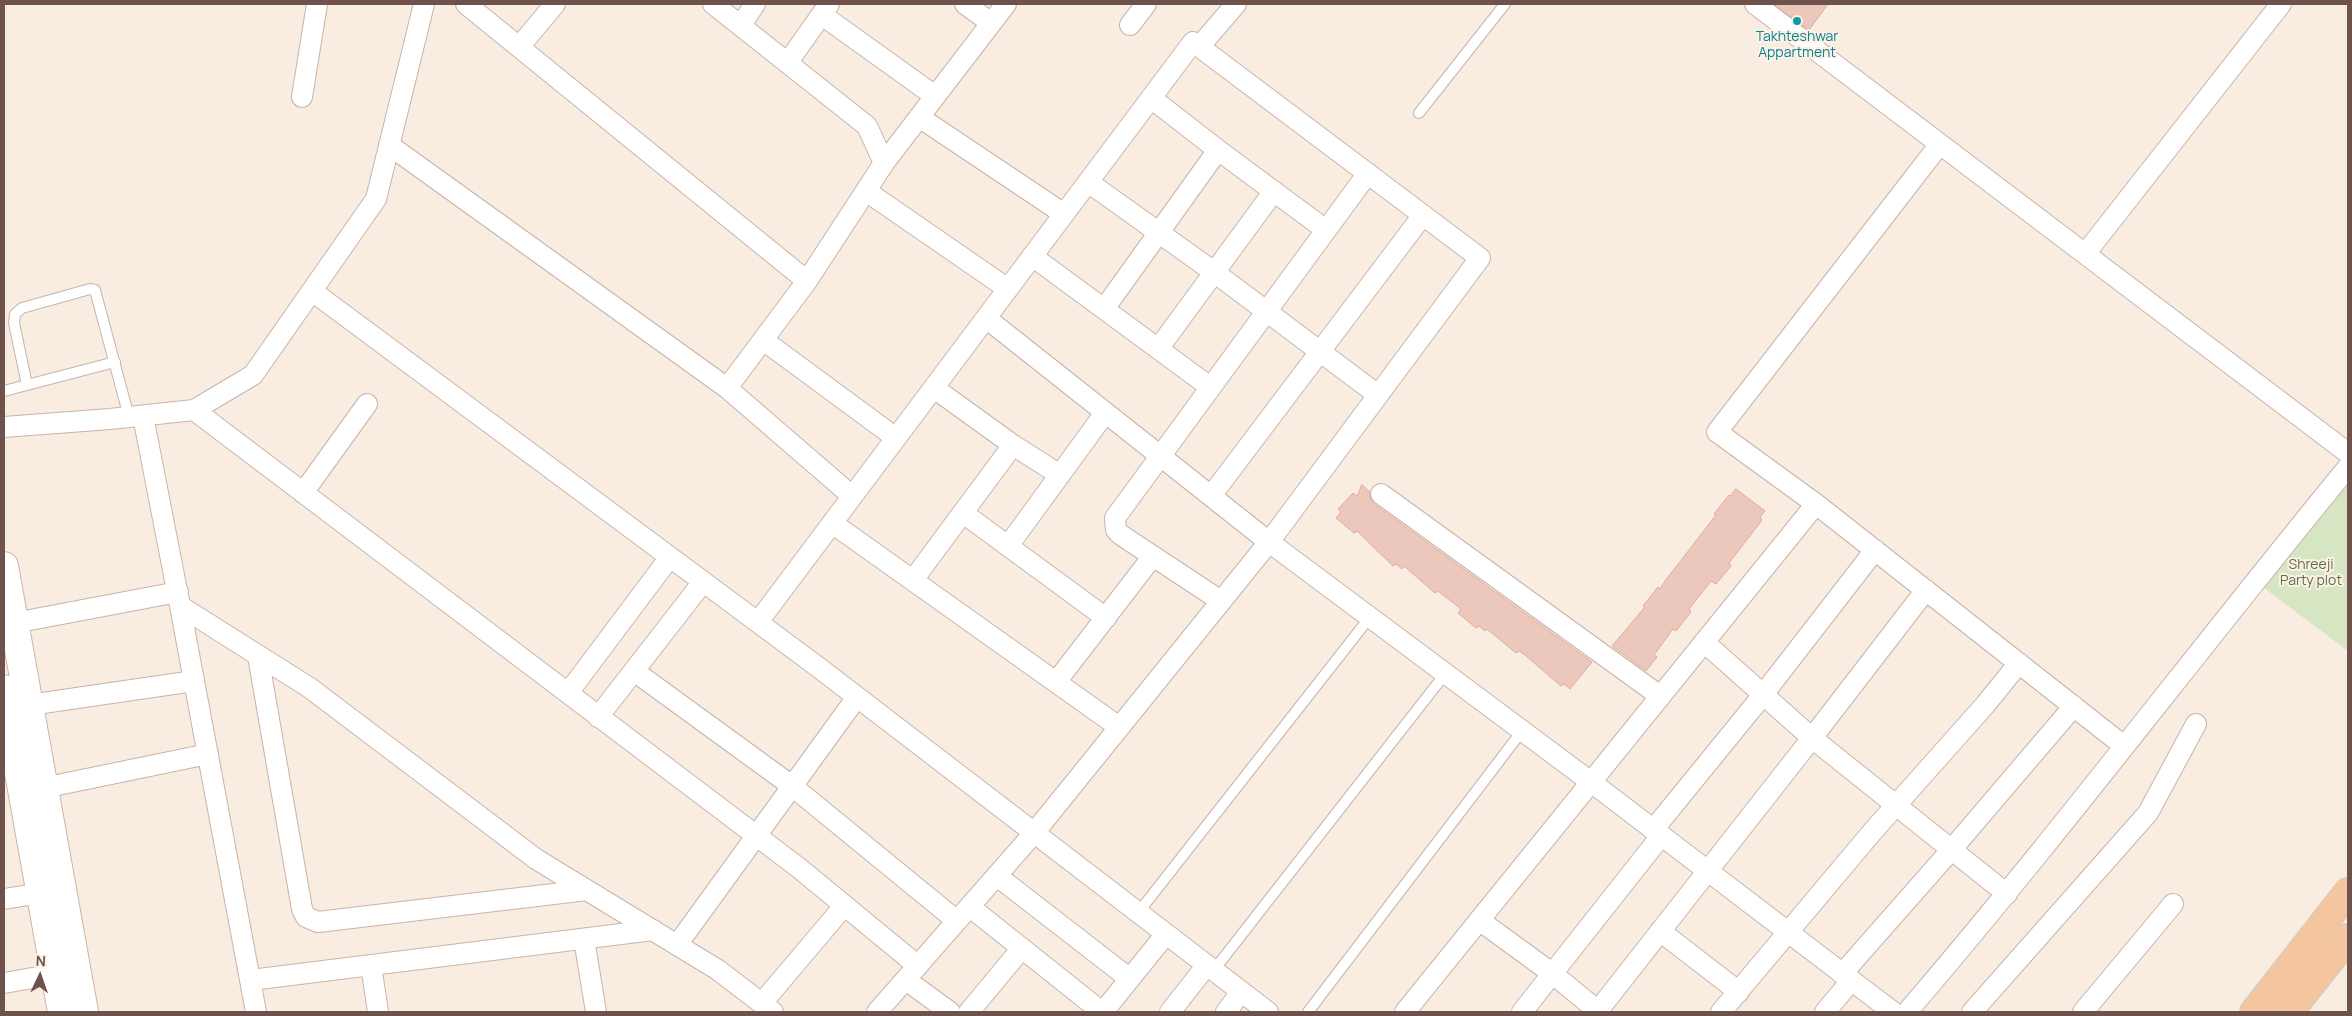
<!DOCTYPE html>
<style>
body{margin:0}
#map{position:relative;width:2352px;height:1016px;overflow:hidden;background:#f9ece1;font-family:Manrope,sans-serif}
canvas{display:block}
.frame{position:absolute;inset:0;border:5px solid #6e524b;pointer-events:none}
.north{position:absolute;left:15px;top:951px;width:50px;height:50px;-webkit-text-stroke:4px #fdf1e7;paint-order:stroke;rotate:3deg;font-size:14px;font-weight:700;line-height:20px;text-align:center;color:#6e524b}
.north::after{content:'';display:block;margin:auto;width:18px;height:22px;background:#6e524b;clip-path:polygon(50% 0,100% 100%,50% 72%,0 100%)}
</style>
<div id="map">
<canvas width="2352" height="1016"></canvas>
<div class="frame"></div>
<div class="north">N</div>
</div>
<script>
const ctx = document.querySelector('canvas').getContext('2d');
ctx.lineJoin = 'round';
function paint(path, color) {
  ctx.fillStyle = color;
  ctx.fill(path, 'evenodd');
}
function stroke(path, color, width, dash) {
  ctx.strokeStyle = color;
  ctx.lineWidth = width;
  ctx.lineCap = dash ? 'butt' : 'round';
  ctx.setLineDash(dash || []);
  ctx.stroke(path);
}
function label(font, color, halo, rows, align = 'center') {
  ctx.font = font + ' Manrope,sans-serif';
  ctx.lineWidth = 4;
  ctx.setLineDash([]);
  ctx.textBaseline = 'middle';
  ctx.strokeStyle = halo;
  ctx.fillStyle = color;
  for (const [text, x, y, turn = 0] of rows) {
    ctx.save();
    ctx.translate(x, y);
    ctx.rotate((+turn || 0) * Math.PI / 180);
    ctx.textAlign = isNaN(turn) ? turn : align;
    if (halo) ctx.strokeText(text, 0, 0);
    ctx.fillText(text, 0, 0);
    ctx.restore();
  }
}
const green = new Path2D(`
 M2348 482V651L2255 581Z`);
const building = new Path2D(`
 M1774 4H1828L1809 30Z
 M1362 485 1370 492V498L1374 504 1592 662 1570 689 1564 684 1561 686 1525 655 1519 651 1516 653 1487 629 1485 631 1479 626 1476 628 1458 613 1461 609 1438 591 1435 593 1404 566 1402 569 1396 564 1393 566 1357 531 1354 533 1336 518 1341 512 1338 509 1353 493 1357 496Z
 M1736 489 1765 511 1760 517 1762 520 1729 563 1731 566 1716 584 1711 581 1689 609 1691 612 1676 631 1673 629 1654 655 1657 657 1646 671 1612 646 1645 607 1643 606 1658 587 1660 589 1665 581 1716 515 1714 514 1729 495 1730 496Z`);
const lane = new Path2D(`
 M1419 113 1505 4
 M27 385 14 323 15 314 22 308 90 289 95 290 129 417
 M4 391 115 362
 M1138 913 1370 617
 M1214 970 1445 674
 M1308 1012 1522 731`);
const street = new Path2D(`
 M466 4 807 281
 M965 4 991 23
 M1755 4 2348 453
 M822 15 935 96
 M741 25 755 4
 M1130 25 1146 4
 M519 47 555 4
 M1199 47 1236 4
 M788 62 829 4
 M302 97 317 4
 M1151 98 1218 150
 M919 117 1064 214
 M1940 144 1717 432 1816 504 2124 746
 M389 145 727 388 807 281 884 163 867 126 713 4
 M884 163 1006 4
 M1088 182 1214 272 1378 395
 M866 191 1008 289
 M2085 254 2281 4
 M1032 256 1210 387
 M312 291 818 667 1268 1012
 M1104 309 1218 150 1326 230
 M986 318 1269 542 1591 782 1893 1012
 M763 340 896 438
 M1158 349 1274 191
 M727 388 852 496
 M934 388 1013 445 1060 475
 M194 410 799 868 918 966
 M143 416 180 606 310 688 536 859 718 970 773 1012
 M4 427 110 419 194 410 253 375 376 199 424 4
 M303 493 367 404
 M1381 494 1660 696
 M1211 496 1423 215
 M963 513 1106 618
 M832 523 1119 727
 M1008 546 1105 413
 M913 580 1013 445
 M1221 601 1121 535 1116 530 1115 518 1368 173
 M180 606 256 1012
 M758 622 1193 42 1480 258 1269 542 1034 833 877 1012
 M14 623 178 592
 M1704 642 1812 738 1926 590
 M258 656 302 909 306 917 318 922 587 890
 M634 671 792 786 957 921
 M1056 682 1153 556
 M568 693 670 557
 M29 705 194 681
 M598 717 703 582
 M43 788 208 754
 M1653 830 1758 701 1875 550
 M997 876 1130 979
 M4 899 41 893
 M970 907 1102 1012
 M1479 920 1553 974 1598 1011
 M1660 931 1739 992
 M584 939 596 1012
 M677 945 857 697
 M371 965 378 1012
 M1842 974 1952 849 2074 706
 M251 980 653 930
 M906 980 950 1012
 M4 983 55 974
 M762 1003 844 906
 M969 1012 1022 948
 M1103 1012 1166 934
 M1170 1012 1207 965
 M1226 1012 1241 992
 M1405 1012 1816 504
 M1522 1012 1661 836
 M1597 1012 1812 738 2007 894
 M1721 1012 1873 831 1985 705 2019 663
 M1825 1012 1851 981
 M1907 1012C2059 835 2200 647 2348 467
 M1972 1012 2148 813 2196 724
 M2083 1012 2173 904`);
const secondary = new Path2D(`
 M4 566 84 1012
 M4 689 62 1012`);
const primary = new Path2D(`
 M2254 1012 2348 892
 M2289 1012 2348 938`);
const markers = [
 [1797,21,5,"#0f9aa8"]
];
const cultureNames = [
 ["Takhteshwar",1797,37],
 ["Appartment",1797,53]
];
const parkNames = [
 ["Shreeji",2311,565],
 ["Party plot",2311,581]
];
paint(green, '#d6e5c2');
paint(building, '#ecc7bc');
stroke(building, '#ddab9e', 1);
stroke(lane, '#c9b3aa', 12);
stroke(street, '#c9b3aa', 22);
stroke(secondary, '#ceb4aa', 30);
stroke(primary, '#d4cbc9', 30);
stroke(lane, '#fff', 10);
stroke(street, '#fff', 20);
stroke(secondary, '#fff', 28);
stroke(primary, '#f3c69f', 28);
for (const [x, y, r, color] of markers) {
  const dot = new Path2D();
  dot.arc(x, y, r, 0, 2 * Math.PI);
  ctx.fillStyle = color;
  ctx.fill(dot);
  stroke(dot, '#fdf1e7', 2);
}
label('14px', '#0d838f', '#fdf1e7', cultureNames);
label('14px', '#5a7344', '#fdf1e7', parkNames);
</script>
